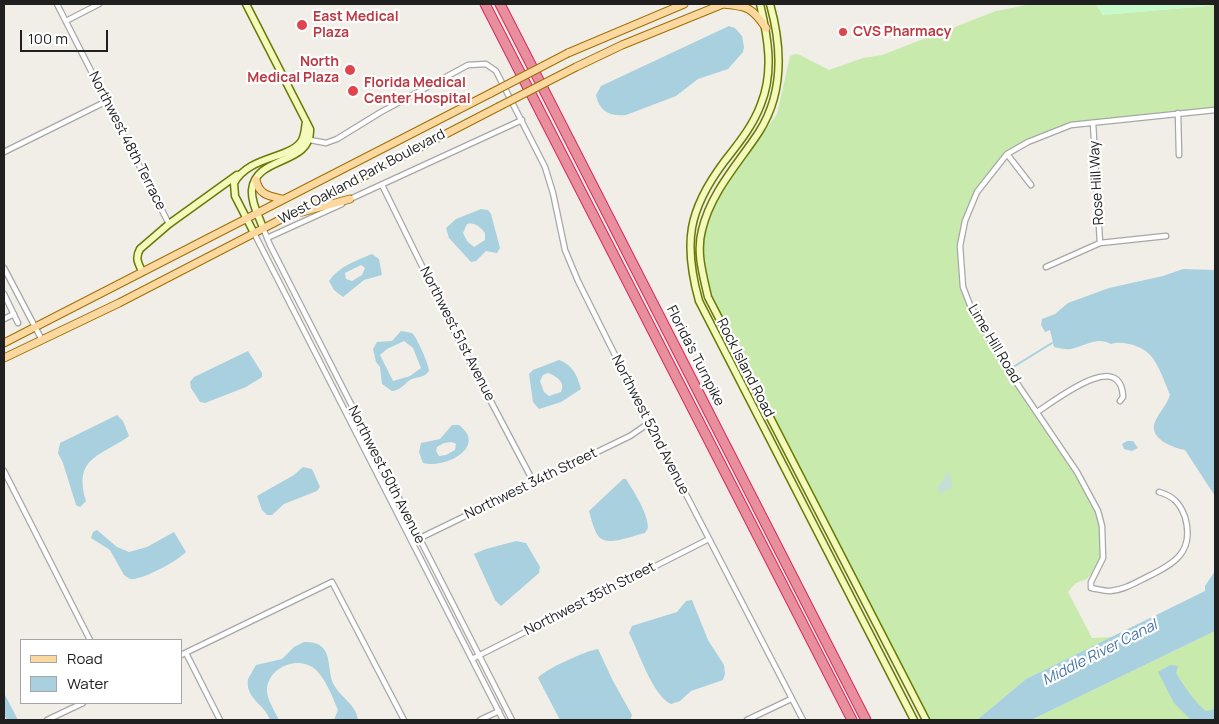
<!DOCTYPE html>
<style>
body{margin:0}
#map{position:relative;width:1219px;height:724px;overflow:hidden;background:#f1eee7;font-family:Manrope,sans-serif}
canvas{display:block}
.frame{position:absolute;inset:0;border:5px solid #202020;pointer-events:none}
.legend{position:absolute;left:20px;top:639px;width:162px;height:65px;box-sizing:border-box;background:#fff;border:1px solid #a6a6a6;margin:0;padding:6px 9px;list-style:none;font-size:15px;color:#202020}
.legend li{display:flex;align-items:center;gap:10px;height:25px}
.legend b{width:25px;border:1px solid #a6a6a6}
.scale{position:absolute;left:20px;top:30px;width:88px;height:22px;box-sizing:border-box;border:2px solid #202020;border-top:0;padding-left:6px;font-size:15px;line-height:18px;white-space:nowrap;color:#202020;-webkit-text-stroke:4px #fff;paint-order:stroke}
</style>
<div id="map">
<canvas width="1219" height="724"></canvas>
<div class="frame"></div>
<ul class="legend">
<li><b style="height:6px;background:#fcd8a1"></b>Road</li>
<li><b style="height:14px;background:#a8d0de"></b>Water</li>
</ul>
<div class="scale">100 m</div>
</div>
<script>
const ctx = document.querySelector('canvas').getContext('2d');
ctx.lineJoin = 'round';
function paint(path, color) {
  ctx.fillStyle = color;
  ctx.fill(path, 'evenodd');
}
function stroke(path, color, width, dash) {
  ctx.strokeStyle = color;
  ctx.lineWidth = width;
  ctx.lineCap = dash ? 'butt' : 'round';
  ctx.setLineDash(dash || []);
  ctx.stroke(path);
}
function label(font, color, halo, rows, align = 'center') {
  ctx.font = font + ' Manrope,sans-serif';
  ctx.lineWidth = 4.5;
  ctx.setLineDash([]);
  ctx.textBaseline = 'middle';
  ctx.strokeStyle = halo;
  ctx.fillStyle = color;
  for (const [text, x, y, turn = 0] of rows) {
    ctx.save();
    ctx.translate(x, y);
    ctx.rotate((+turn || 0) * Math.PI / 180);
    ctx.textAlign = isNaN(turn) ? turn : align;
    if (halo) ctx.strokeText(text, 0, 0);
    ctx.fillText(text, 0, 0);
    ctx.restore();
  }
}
const grass = new Path2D(`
 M1031 4H1096L1103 15 1207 6 1215 4V110L1071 125 1047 134 1007 154 977 192 965 221 960 246 963 287 989 337 1077 472 1098 511 1102 526 1103 558 1087 579 1076 583 1068 592 1092 638 1112 637 1026 679 977 720H929L711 297 700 252 709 215 733 174 777 114 790 56 795 54 800 55 829 70 863 58 882 55 996 11Z
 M1215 631V720H1031Z`);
const wetland = new Path2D(`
 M946 472 950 473 952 487 940 494 937 487 944 479Z`);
const park = new Path2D(`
 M1096 4H1214L1207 6 1103 15Z`);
const water = new Path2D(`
 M729 26 735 28 742 36 744 47 743 52 728 69 698 79 676 96 626 115C610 117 599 111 596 95L601 86Z
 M481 209 488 210 491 214 500 248 497 253 486 251 476 261 471 262 449 238 446 228 456 219ZM467 224C475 222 480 227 485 233V240L474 247 467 241 463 233Z
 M372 254 379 259 382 275 364 280 343 297 334 290 329 281C339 266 356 261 372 254ZM361 265 365 268 362 275 352 281 346 279 345 273Z
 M1183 269 1215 270V496L1185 450C1174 448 1148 439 1155 422 1159 412 1167 405 1170 395 1165 383 1159 365 1151 356 1143 346 1122 340 1111 344 1097 336 1085 346 1071 349 1066 350 1059 348 1054 347L1050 330 1045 332 1041 325 1042 319 1055 314 1068 303 1109 288 1163 276Z
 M401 331 412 333C417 337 429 365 429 371 423 379 417 376 410 380 403 385 401 390 392 391L382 384 380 367 376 362 373 349 377 342 392 341ZM404 341 413 348 421 368 410 376 393 381 380 355 387 349Z
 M248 351 262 373V377L246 387 205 403 200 402 191 388 190 382 194 377Z
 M559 360C573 365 577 375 581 389L561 402 539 409 533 402 529 374 533 370ZM548 373C556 376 566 382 561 392L549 396 544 392 540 381 543 375Z
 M117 415 123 421 129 436C100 457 73 457 86 501L80 507 76 505 63 463 58 453 60 443Z
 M452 425H459C488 447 445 469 423 463L419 452 421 443 440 439ZM452 442 456 444 455 450 446 455 439 456 436 451 437 447 444 443Z
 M1127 441H1133L1138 448 1132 451 1124 449 1122 444Z
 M303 467 312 469 320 487 317 491 284 504 272 515H267L262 510 257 496 294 475Z
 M623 479H626C634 492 648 513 648 528L645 533C634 535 608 547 599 537 594 531 591 518 589 511Z
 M97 530 117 547 129 552 147 547 174 532 186 552C179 560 141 581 130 579L124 575 110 550 91 538 93 532Z
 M516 541 526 543 540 567 539 573 501 606 495 600 474 554 486 549Z
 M1215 571V631L1031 720H977L1026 679 1205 591V586Z
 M692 600 708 640 724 665 725 674 723 680 691 691 680 701 671 704C652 695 639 652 629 633L632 626 677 612 686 601Z
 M304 642C336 641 325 669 334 685 341 698 356 704 358 720H334L338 710C333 698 324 674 312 667 296 657 270 667 267 688 266 699 275 711 279 720H270C265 704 245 699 248 679L256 665 282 659 294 647Z
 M598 649 613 681 632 715 630 720H560L538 678C543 670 588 650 598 649Z
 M1170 665 1178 666 1176 673C1181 682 1197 705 1206 711L1215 709V720H1191L1174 703 1158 672Z
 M4 693 18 720H7L4 714Z`);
const stream = new Path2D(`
 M1010 369 1052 343`);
const street = new Path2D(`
 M57 4 169 224
 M66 21 99 4
 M1178 113 1179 155
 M1093 123 1100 243
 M310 140 326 143 337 139 381 112 468 65 486 64 496 71 545 167 553 193 565 250 578 281 649 423 803 720
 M4 152 107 101
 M1007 154 1031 185
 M382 185 459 341 534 483
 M348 200 522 120
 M263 228 270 245 512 720
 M254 233 503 720
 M267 238 342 204
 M1046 267 1100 243 1166 236
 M4 268 42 340
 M4 294 18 323
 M4 319 14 314
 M1037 412C1056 400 1121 348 1123 397L1120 401
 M4 471 90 640
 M1159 492C1173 496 1180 503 1185 517 1195 552 1174 564 1147 577 1135 583 1123 590 1110 591 1104 591 1097 589 1091 588V582L1103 558 1102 526 1098 511 1077 472 1008 370 970 305 963 287 960 246 965 221 977 192 1007 154 1028 142 1071 125 1215 110
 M418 539 630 436 649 423
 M186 653 220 720
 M181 655 332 582 404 720
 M472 659 709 539
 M47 720 83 703
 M480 720 499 711
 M747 720 791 699`);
const secondary = new Path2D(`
 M246 4 310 129C312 166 255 155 252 190 251 203 259 216 263 228
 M760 4C768 38 774 71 761 104 753 126 738 144 724 162 688 210 683 243 699 301L914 720
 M770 4C782 47 784 93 759 132 738 164 711 192 702 230 696 252 703 275 708 297L926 720
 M254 233 235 196 234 183C249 155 292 159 302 140 305 134 305 127 306 121
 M142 271C138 263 135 258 140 249L169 224 237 175`);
const primary = new Path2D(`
 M722 4C747 6 752 7 766 28
 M568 53 684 4
 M576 67 622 45 723 4
 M256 180C259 195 269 196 282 199
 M302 212 350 199
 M4 343 491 93
 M4 358 119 303 498 107`);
const highway = new Path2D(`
 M485 4 852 720
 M500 4 866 720`);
const primaryBridge = new Path2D(`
 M491 93 568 53
 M498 107 576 67`);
const markers = [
 [302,25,6,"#e0444e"],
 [843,32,5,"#e0444e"],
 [350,70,6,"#e0444e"],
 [353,91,6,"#e0444e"]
];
const healthNames = [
 ["East Medical",313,17],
 ["Plaza",313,33],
 ["CVS Pharmacy",853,32],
 ["North",339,62,"right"],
 ["Medical Plaza",339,78,"right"],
 ["Florida Medical",364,83],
 ["Center Hospital",364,99]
];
const streetNames = [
 ["Northwest 48th Terrace",127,141,63],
 ["West Oakland Park Boulevard",362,177,-28],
 ["Rose Hill Way",1097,183,-93],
 ["Northwest 51st Avenue",457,334,63],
 ["Lime Hill Road",994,344,59],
 ["Florida's Turnpike",695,356,63],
 ["Rock Island Road",745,368,63],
 ["Northwest 52nd Avenue",650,425,63],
 ["Northwest 50th Avenue",386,475,63],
 ["Northwest 34th Street",531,484,-26],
 ["Northwest 35th Street",590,599,-27]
];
const waterNames = [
 ["Middle River Canal",1100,653,-27]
];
paint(grass, '#c9eaad');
paint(wetland, '#c4dfd3');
paint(park, '#c5facb');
paint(water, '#a8d0de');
stroke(stream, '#a8d0de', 2);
stroke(street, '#a7a7a7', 7);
stroke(secondary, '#687a05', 9);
stroke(primary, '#9d6f00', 9);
stroke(highway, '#db275e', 11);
stroke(street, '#fff', 4.5);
stroke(secondary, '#f4fabc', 6);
stroke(primary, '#fcd8a1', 7);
stroke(highway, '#e78f9c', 9);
stroke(primaryBridge, '#9d6f00', 9, []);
stroke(primaryBridge, '#fcd8a1', 7);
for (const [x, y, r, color] of markers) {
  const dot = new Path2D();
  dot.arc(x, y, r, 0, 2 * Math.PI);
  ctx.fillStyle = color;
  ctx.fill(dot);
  stroke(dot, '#fff', 2);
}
label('bold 14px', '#be3a42', '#fff', healthNames, 'left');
label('14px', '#202020', '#fff', streetNames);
label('italic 15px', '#4975a9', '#fff', waterNames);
</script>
